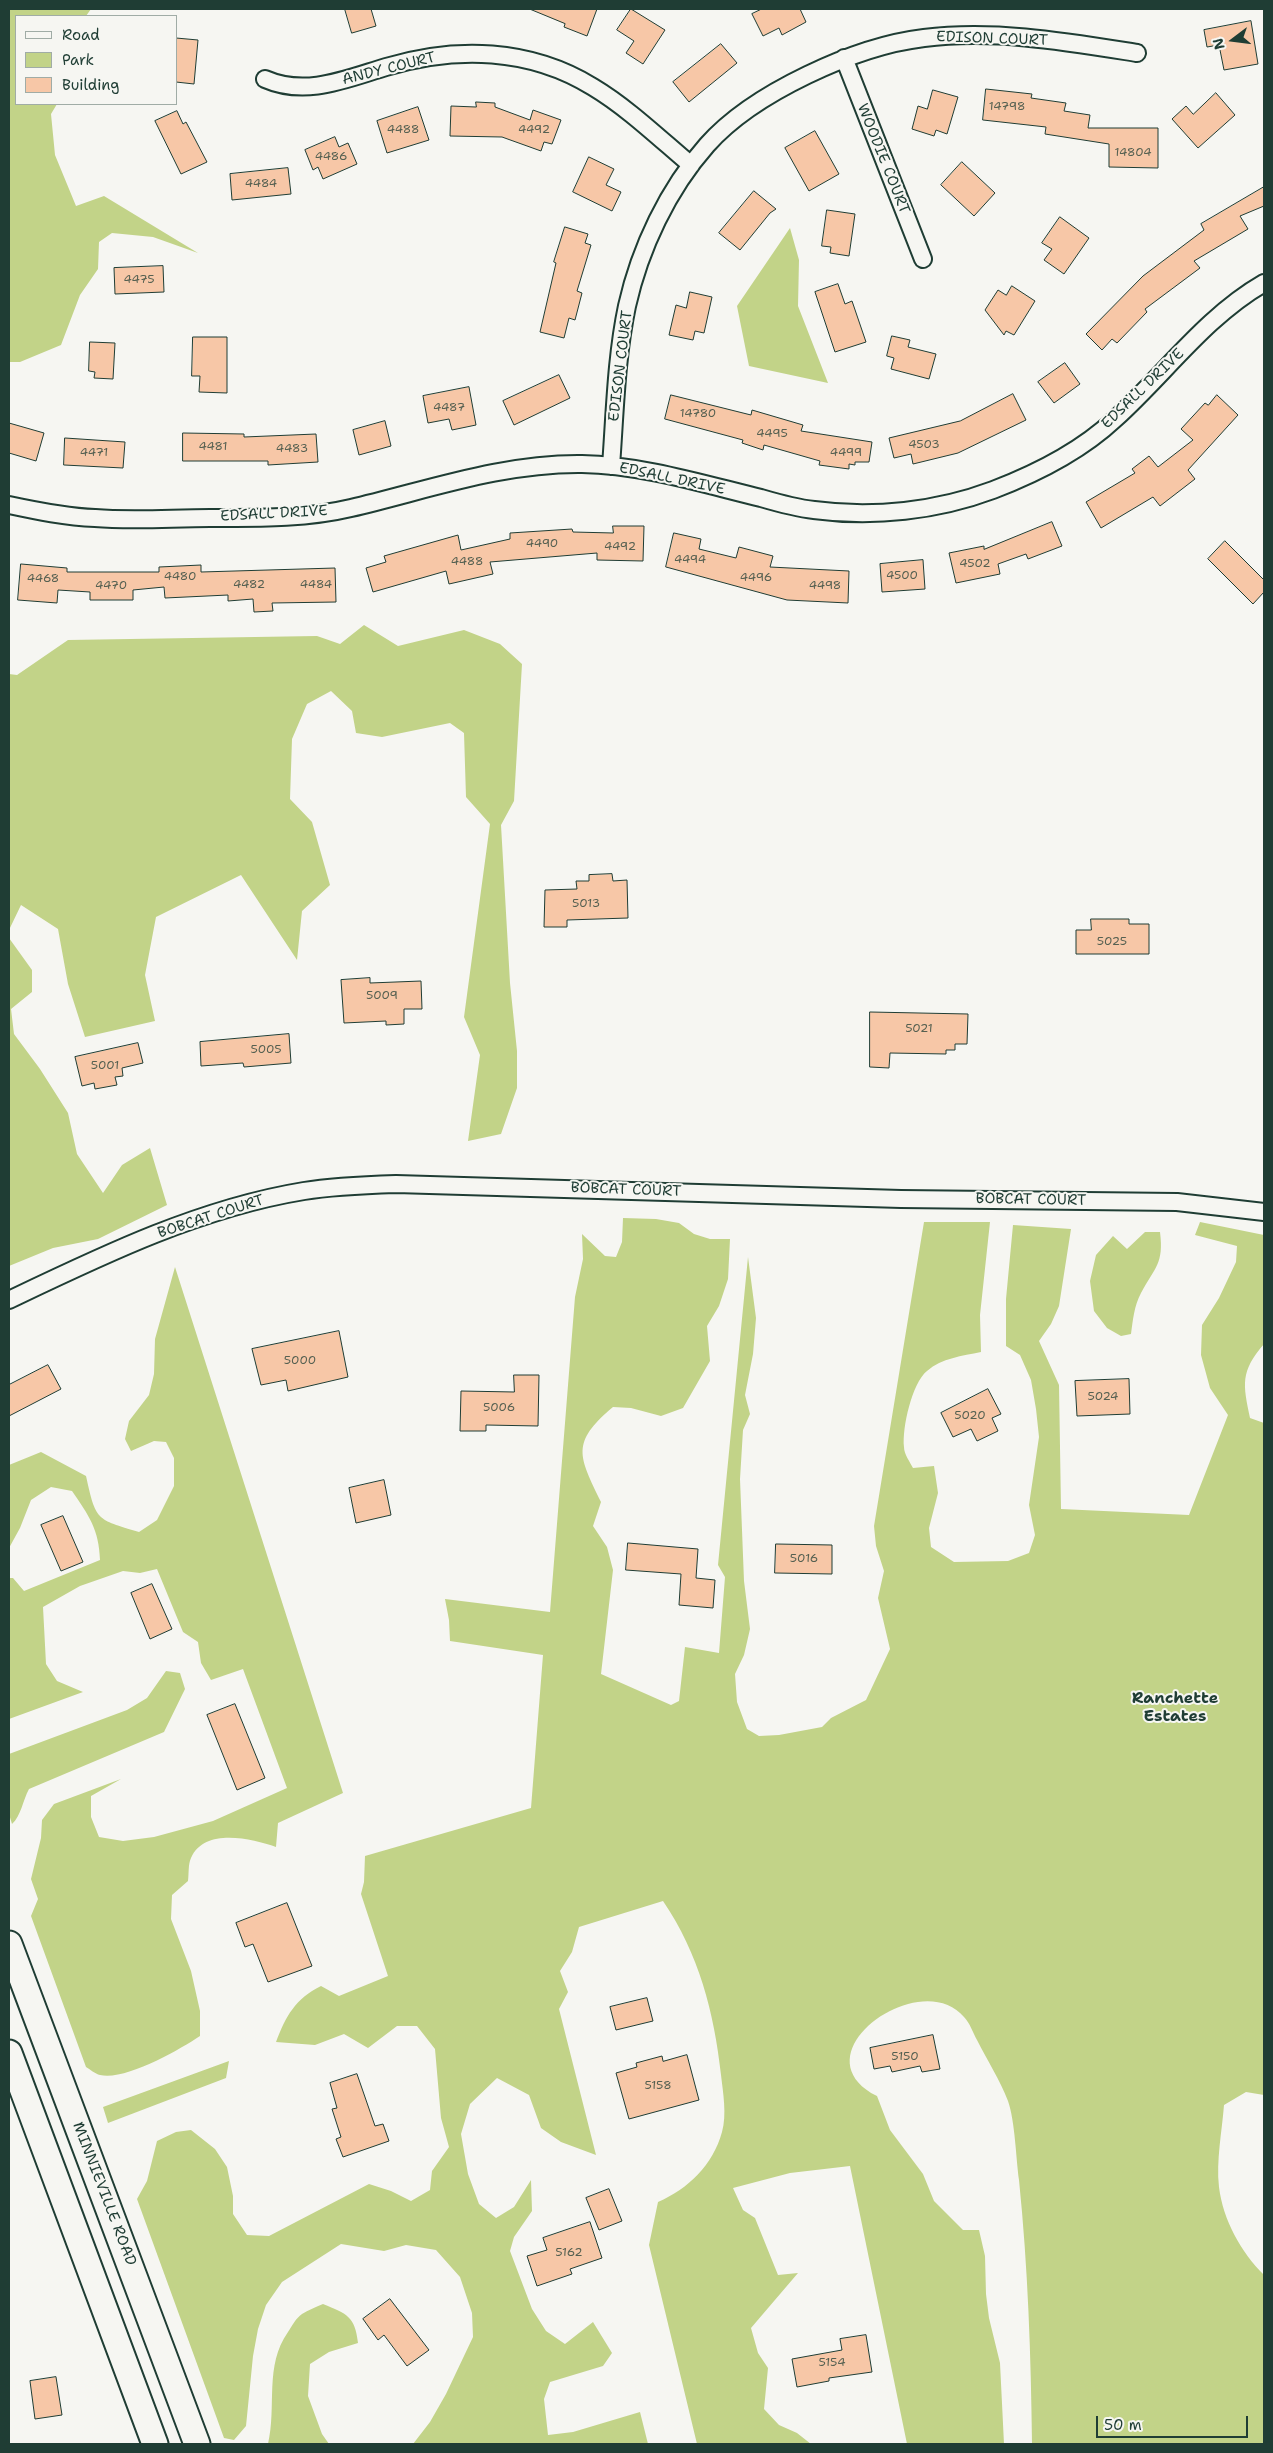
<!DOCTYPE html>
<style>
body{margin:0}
#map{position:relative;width:1273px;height:2453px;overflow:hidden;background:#f6f6f2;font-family:"Shantell Sans",sans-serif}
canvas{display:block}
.frame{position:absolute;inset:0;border:10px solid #1f3d34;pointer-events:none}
.legend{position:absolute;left:15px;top:15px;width:162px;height:90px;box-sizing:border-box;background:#f6f6f2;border:1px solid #a0aca6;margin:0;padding:6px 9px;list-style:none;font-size:15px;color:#1f3d34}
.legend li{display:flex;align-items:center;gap:10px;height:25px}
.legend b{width:25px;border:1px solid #a0aca6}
.north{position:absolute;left:1208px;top:15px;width:50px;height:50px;-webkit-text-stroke:4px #f6f6f2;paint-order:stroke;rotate:255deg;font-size:14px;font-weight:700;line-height:20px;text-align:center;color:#1f3d34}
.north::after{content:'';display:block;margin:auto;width:18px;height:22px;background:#1f3d34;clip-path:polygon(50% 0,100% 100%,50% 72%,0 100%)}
.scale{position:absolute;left:1096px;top:2416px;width:152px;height:22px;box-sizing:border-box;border:2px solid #1f3d34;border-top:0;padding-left:6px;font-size:15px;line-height:18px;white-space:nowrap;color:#1f3d34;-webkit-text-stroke:4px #f6f6f2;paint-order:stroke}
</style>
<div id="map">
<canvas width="1273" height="2453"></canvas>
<div class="frame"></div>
<ul class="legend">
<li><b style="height:6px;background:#f6f6f2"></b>Road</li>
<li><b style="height:14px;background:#c2d388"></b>Park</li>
<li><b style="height:14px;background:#f7c7a7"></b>Building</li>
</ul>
<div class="north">N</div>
<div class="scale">50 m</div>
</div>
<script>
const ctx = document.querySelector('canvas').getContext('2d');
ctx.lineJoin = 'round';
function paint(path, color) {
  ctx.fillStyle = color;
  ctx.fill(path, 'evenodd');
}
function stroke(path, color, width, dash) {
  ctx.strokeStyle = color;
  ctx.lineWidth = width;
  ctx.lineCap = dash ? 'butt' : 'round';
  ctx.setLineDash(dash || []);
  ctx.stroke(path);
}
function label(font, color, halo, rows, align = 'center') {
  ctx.font = font + ' "Shantell Sans",sans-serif';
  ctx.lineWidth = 4;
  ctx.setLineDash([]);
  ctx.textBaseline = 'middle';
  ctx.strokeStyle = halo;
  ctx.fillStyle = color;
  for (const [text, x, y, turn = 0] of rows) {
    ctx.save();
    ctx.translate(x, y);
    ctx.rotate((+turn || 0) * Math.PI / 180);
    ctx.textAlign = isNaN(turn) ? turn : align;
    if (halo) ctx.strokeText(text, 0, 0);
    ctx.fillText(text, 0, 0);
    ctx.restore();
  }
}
const green = new Path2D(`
 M9 9H91L86 16H16V104H57L51 114 55 155 76 206 104 196 198 253 153 237 112 233 99 242 98 269 80 295 61 345 20 362H9Z
 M790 228 799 260 798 306 828 383 749 366 737 306Z
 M364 625 398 646 464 630 500 644 522 664 514 801 501 825 510 983 517 1051V1088L501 1134 468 1141 480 1055 464 1017 490 824 466 797 464 733 450 723 382 737 356 733 352 711 331 691 307 704 292 739 290 799 312 822 330 885 302 911 297 960 241 875 156 917 145 975 155 1021 85 1037 68 984 58 929 21 905 9 930V674L17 675 68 640 317 636 340 644Z
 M9 938 32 970V992L11 1009 14 1034 40 1069 68 1113 77 1154 103 1193 122 1165 150 1148 167 1205 98 1239 53 1248 9 1266Z
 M623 1218 656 1219 679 1223 694 1234 710 1239H730L728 1279 719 1306 707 1326 710 1361 683 1408 661 1416 631 1408 613 1407C570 1443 579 1456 601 1502L593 1526 607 1547 613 1570 601 1674 671 1705 679 1701 685 1647 719 1653 725 1577 718 1565 748 1257 756 1318 753 1354 745 1395 750 1414 743 1430 740 1479 744 1581 750 1629 744 1655 735 1674 737 1702 747 1729 759 1736 779 1735 822 1727 831 1718 866 1700 890 1649 878 1598 884 1571 876 1546 874 1526 924 1222H990L980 1315 981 1352C962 1356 942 1358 927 1371 912 1383 902 1428 904 1447 904 1454 910 1462 913 1468L934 1466 938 1493 929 1528 931 1547 954 1562 1008 1561 1029 1553 1035 1535 1029 1505 1039 1437 1036 1409 1031 1380 1020 1355 1006 1346V1299L1013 1225 1071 1229 1059 1306 1051 1324 1039 1341 1059 1385 1061 1509 1189 1515 1228 1415 1210 1388 1201 1355 1202 1325 1219 1298 1236 1262 1237 1246 1195 1235 1200 1222 1264 1235V1344C1240 1372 1243 1384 1250 1418L1264 1423V2095L1246 2092 1224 2105C1222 2131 1216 2161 1219 2187 1223 2220 1241 2252 1264 2275V2444H1032C1031 2356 1028 2268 1019 2180 1016 2158 1015 2121 1008 2101 1000 2080 987 2060 977 2040 973 2033 970 2023 964 2017 921 1965 795 2054 877 2096L890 2130 923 2174 934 2201 963 2230H979L985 2256 986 2294 989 2318 1000 2363 1004 2444H907L850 2166 790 2173 733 2188 743 2210 755 2218 778 2275 798 2273 751 2328 758 2353 768 2368 764 2409 779 2425 797 2433 811 2444H697L649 2245 658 2202C688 2189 713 2165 722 2132 727 2115 723 2092 721 2075 714 2012 699 1954 663 1901L579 1927 572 1952 560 1971 568 1992 559 2009 596 2155 561 2142 541 2128 529 2095 497 2078 470 2104 461 2134 468 2174 479 2204 496 2218 514 2207 531 2180 532 2211 514 2237 510 2251 532 2309 546 2331 565 2344 593 2322 612 2353 603 2366 550 2382 544 2399 548 2435 573 2432 640 2412 648 2444H413L430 2422 446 2394 473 2337 472 2313 460 2277 436 2250 406 2245 384 2251 341 2244 282 2282 266 2305 258 2329 253 2356 246 2426 234 2440 224 2438 137 2199 147 2181 157 2141 176 2132 191 2130 215 2149 227 2167 233 2196V2214L247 2235 269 2236 369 2184 391 2191 411 2201 430 2190 432 2171 449 2147 441 2118 435 2049 417 2026H397L368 2048 344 2034 315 2045 276 2042C286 2016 295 1999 321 1986L339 1996 388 1976 361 1894 364 1882 365 1856 531 1808 543 1655 450 1641 449 1620 445 1599 550 1612 575 1297 583 1259 582 1234 605 1256 616 1257 622 1242Z
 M1145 1232H1160C1164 1264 1155 1267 1141 1293 1134 1306 1133 1320 1131 1334L1121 1336 1107 1328 1094 1311 1090 1281 1096 1255 1113 1236 1127 1249Z
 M175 1267 343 1793 278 1823 276 1847C252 1839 205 1827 191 1858 188 1864 189 1874 188 1881L172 1895 171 1919 191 1971 200 2011V2036C179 2050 125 2081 100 2075 95 2074 90 2069 86 2067L31 1916 38 1899 31 1879 41 1838 42 1820 54 1804 121 1779 91 1796V1817L99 1837 123 1841 154 1837 213 1821 287 1788 243 1669 211 1680 201 1663 198 1642 183 1632 157 1569 140 1573 123 1571 80 1586 43 1607 46 1664 57 1681 83 1692 9 1719V1578H13L24 1591 100 1560C99 1529 89 1516 72 1491L51 1487 31 1500 20 1528 9 1548V1465L41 1452 86 1476C96 1521 96 1519 139 1532L157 1520 174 1486V1458L166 1442 154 1441 131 1451 125 1439 129 1421 149 1395 154 1374 155 1339Z
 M166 1671 180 1673 185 1689 164 1732 29 1789C23 1800 21 1816 12 1824L9 1814V1754L127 1710 147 1698Z
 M229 2061 226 2078 108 2123 103 2107Z
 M323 2304C347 2314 355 2316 358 2343L329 2352 310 2364 308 2396 322 2434 329 2444H268C277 2406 264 2366 288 2332 292 2326 296 2318 302 2314 308 2310 316 2307 323 2304Z`);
const building = new Path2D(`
 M345 9H371L376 26 352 33Z
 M530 9H597L587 36 564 27 565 24Z
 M631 9 665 30 643 64 626 53 634 41 617 30Z
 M762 9H800L806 22 782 35 779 28 763 36 752 14Z
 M1251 21 1258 64 1224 70 1219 45 1207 47 1204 30Z
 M176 38 198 40 194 84 176 82Z
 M721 44 737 63 689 102 673 82Z
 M986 89 1032 94 1031 98 1066 103 1064 111 1090 115 1088 128H1158V168L1109 167V144L1045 134 1046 127 983 120Z
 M933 90 958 97 947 134 936 130 934 136 912 129 918 106 927 109Z
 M1216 93 1235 115 1198 148 1172 119 1186 106 1193 114Z
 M476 102 495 103V107L530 120 533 110 561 120 552 144 544 142 541 151 502 137 450 136 451 106 476 107Z
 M418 107 429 140 387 153 377 121Z
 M177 111 183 124 186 122 207 162 181 174 155 121Z
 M815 131 839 174 809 191 785 148Z
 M335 137 339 147 348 143 357 164 323 179 318 167 313 170 305 150Z
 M589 157 614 169 606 185 621 192 612 211 573 192Z
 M962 162 995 193 974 216 941 185Z
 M288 168 291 194 232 200 230 174Z
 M1264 187V206L1240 216 1248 229 1194 261 1200 268 1145 309 1147 312 1117 343 1112 339 1102 350 1086 334 1143 276 1204 230 1201 224Z
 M754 191 776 209 770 213 740 250 719 233Z
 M827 210 855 214 849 256 830 253 831 247 822 246Z
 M1060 217 1089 238 1064 274 1044 260 1052 249 1042 243Z
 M565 227 588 234 585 243 591 245 577 291 582 293 575 320 569 318 564 338 540 332 556 263 554 262Z
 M163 266 164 292 115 294 114 268Z
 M838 284 845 304 852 301 866 342 835 352 815 292Z
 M1012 286 1035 301 1014 335 1006 331 1004 335 985 310 998 290 1006 295Z
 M690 292 712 297 704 333 695 331 693 340 669 335 676 305 686 308Z
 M892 336 910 340 908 347 936 354 929 379 891 369 894 358 887 356Z
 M193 337H227V393L199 392 200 376H192Z
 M90 342 115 343 113 379 94 378 95 372 89 371Z
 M1065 363 1080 384 1054 403 1038 382Z
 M559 375 570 398 514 425 503 401Z
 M469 387 476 425 452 430 449 419 428 423 423 396Z
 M1013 394 1026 420 958 453 913 464 911 454 894 458 889 438 960 421Z
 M671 395 751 415 752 410 803 425 801 431 872 442 869 462H855V465L849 464V469L819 465 820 461 764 445 763 450 742 443 743 440 665 419Z
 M1217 395 1238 415 1188 470 1195 479 1160 506 1153 497 1101 528 1086 502 1135 473 1132 469 1149 456 1158 467 1193 440 1181 429 1205 403 1208 405Z
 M385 421 391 446 359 455 353 430Z
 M9 423 44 433 36 461 9 453Z
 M183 433 244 434V437L316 434 318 462 268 465V461H183Z
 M65 438 125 442 123 468 64 465Z
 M1052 522 1062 546 1028 559 1026 554 998 564 1000 574 956 583 949 553 984 546V549Z
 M613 526H644L643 561 597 560V553L490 562 493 574 449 584 446 571 373 592 366 568 386 562 384 556 458 535 461 550 510 539V533L572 529 573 532 613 533Z
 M674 533 701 539 699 549 736 558 739 547 773 556 770 567 849 571 848 603 787 600 666 567Z
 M1225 541 1264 580V592L1253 604 1208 559Z
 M923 560 925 589 882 592 880 564Z
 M21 564 67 568V572H159V567L201 565V572L335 568 336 602 272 603 273 611 254 612 253 599 228 601V595L165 598 164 587 133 590V600H90V592L58 590 57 603 18 600Z
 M612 874 613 881 627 880 628 918 567 920V927H544L545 890 577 889 576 881H589V875Z
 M1091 919H1129V924H1149V954H1076V930H1091Z
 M370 978V983L421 981 422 1009H404V1024L386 1025V1021L344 1023 341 980Z
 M870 1012 968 1014 967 1044H955V1050H946V1054L890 1053 889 1068 870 1067Z
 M289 1034 291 1063 244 1067 243 1063 201 1066 200 1042Z
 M138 1043 143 1063 122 1068 123 1076 115 1077 117 1085 95 1089 94 1083 82 1086 75 1057Z
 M339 1331 348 1377 288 1391 286 1380 261 1385 252 1349Z
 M48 1365 61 1389 9 1416V1385Z
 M514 1375H539L538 1426 486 1425V1431H460L461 1391 514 1392Z
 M1129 1379 1130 1414 1077 1416 1075 1381Z
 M988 1389 1001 1414 992 1418 998 1431 977 1441 971 1429 953 1437 941 1413Z
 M384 1480 391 1515 356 1523 349 1488Z
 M63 1516 83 1562 61 1571 41 1525Z
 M628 1543 698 1549 696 1578 715 1580 713 1608 679 1605 681 1574 626 1570Z
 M776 1544 832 1545V1574L775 1573Z
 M152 1584 172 1629 150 1639 131 1593Z
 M235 1704 265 1778 237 1790 207 1715Z
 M287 1903 312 1966 268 1982 253 1944 245 1947 236 1923Z
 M647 1998 653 2021 616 2030 610 2007Z
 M933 2035 940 2069 922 2072 920 2066 892 2072 890 2066 874 2069 870 2048Z
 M687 2055 699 2100 629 2119 616 2073 637 2067 636 2063 662 2056 663 2061Z
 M357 2074 375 2126 383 2124 389 2141 343 2157 336 2139 341 2137 332 2109 337 2108 330 2083Z
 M609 2189 622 2221 599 2230 586 2198Z
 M590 2222 602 2258 570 2269 572 2274 537 2286 527 2256 547 2250 543 2238Z
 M390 2299 429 2350 407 2366 384 2335 378 2340 363 2319Z
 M866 2335 872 2372 829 2378V2381L797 2387 792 2359 842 2350 840 2339Z
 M56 2377 62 2415 35 2419 30 2381Z`);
const minor = new Path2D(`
 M844 58 923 259
 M265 79C306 97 346 79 386 67 456 46 530 48 593 87 628 108 660 139 691 165
 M611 466C615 413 616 358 627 306 640 248 668 189 707 145 753 93 856 46 924 38 994 29 1068 42 1137 53
 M9 505C37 511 66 517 95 518 133 521 172 518 210 518 257 518 305 519 351 508 428 490 502 463 582 464 642 465 703 484 761 498 778 503 796 508 814 510 873 518 937 511 993 490 1035 474 1082 450 1115 419 1165 374 1205 317 1264 283
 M9 1300C103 1255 200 1208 304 1191 334 1186 365 1185 396 1184L901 1199 1177 1202 1264 1212`);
const primary = new Path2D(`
 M9 1944 197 2444
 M9 2053 155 2444`);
const numberNames = [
 ["14798",1007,107],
 ["4488",403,130],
 ["4492",534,130],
 ["14804",1133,153],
 ["4486",331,157],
 ["4484",261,184],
 ["4475",139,280],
 ["4487",449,408],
 ["14780",698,414],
 ["4495",772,434],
 ["4503",924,445],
 ["4481",213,447],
 ["4483",292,449],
 ["4471",94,453],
 ["4499",846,453],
 ["4490",542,544],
 ["4492",620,547],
 ["4494",690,560],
 ["4488",467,562],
 ["4502",975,564],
 ["4500",902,576],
 ["4480",180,577],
 ["4496",756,578],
 ["4468",43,579],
 ["4482",249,585],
 ["4484",316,585],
 ["4470",111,586],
 ["4498",825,586],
 ["5013",586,904],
 ["5025",1112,942],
 ["5009",382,996],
 ["5021",919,1029],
 ["5005",266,1050],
 ["5001",105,1066],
 ["5000",300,1361],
 ["5024",1103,1397],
 ["5006",499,1408],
 ["5020",970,1416],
 ["5016",804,1559],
 ["5150",905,2057],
 ["5158",658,2086],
 ["5162",569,2253],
 ["5154",832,2363]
];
const streetNames = [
 ["EDISON COURT",992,39,2],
 ["ANDY COURT",389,69,-14],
 ["WOODIE COURT",883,159,68],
 ["EDISON COURT",621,366,-83],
 ["EDSALL DRIVE",1143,389,-44],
 ["EDSALL DRIVE",672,479,12],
 ["EDSALL DRIVE",274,514,-3],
 ["BOBCAT COURT",626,1190,2],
 ["BOBCAT COURT",1031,1200,1],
 ["BOBCAT COURT",211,1217,-18],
 ["MINNIEVILLE ROAD",104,2194,69]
];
const neighbourhoodNames = [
 ["Ranchette",1175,1699],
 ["Estates",1175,1717]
];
paint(green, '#c2d388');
paint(building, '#f7c7a7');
stroke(building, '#1f3d34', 1);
stroke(minor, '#1f3d34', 20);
stroke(primary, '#1f3d34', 29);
stroke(minor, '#f6f6f2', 16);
stroke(primary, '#f6f6f2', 25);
label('12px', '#556051', null, numberNames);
label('15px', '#1f3d34', '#f6f6f2', streetNames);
label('bold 16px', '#1f3d34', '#f6f6f2', neighbourhoodNames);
</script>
